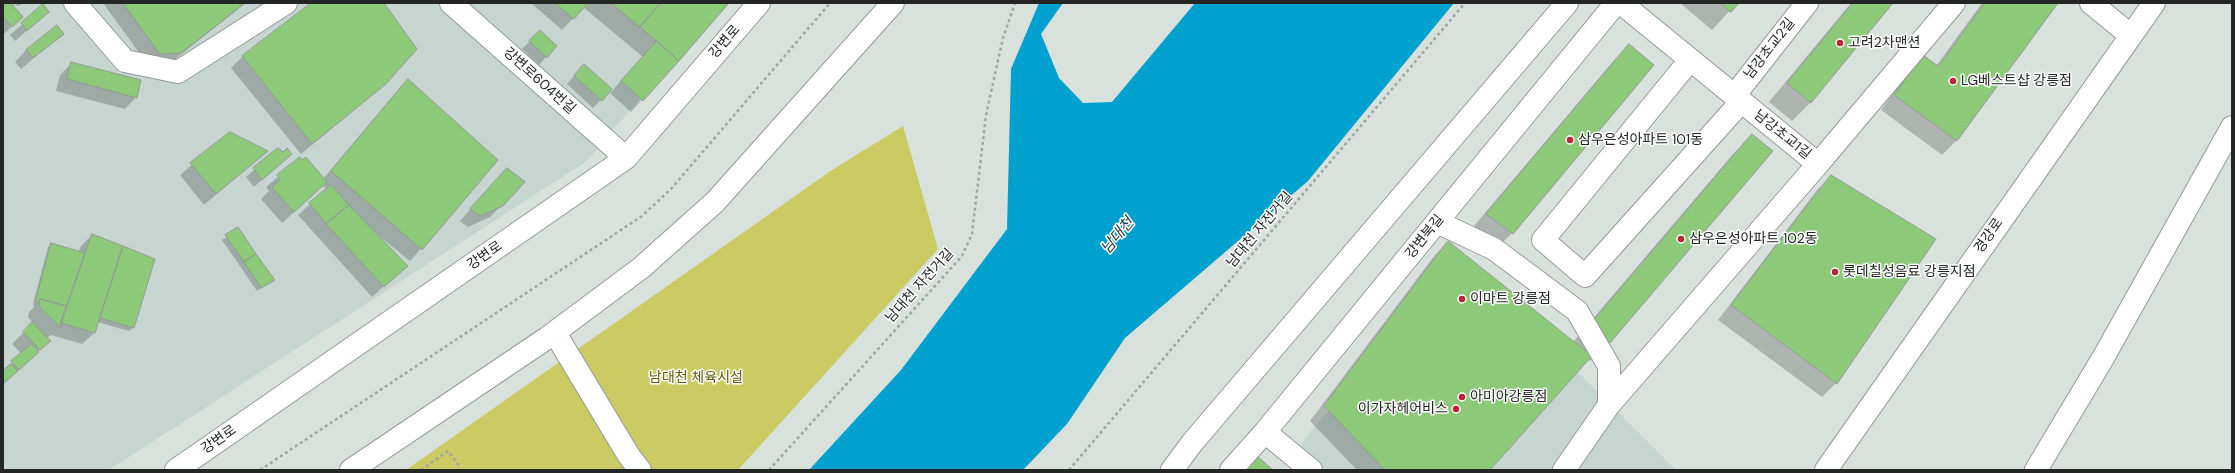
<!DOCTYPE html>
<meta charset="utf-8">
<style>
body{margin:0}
#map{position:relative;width:2235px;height:473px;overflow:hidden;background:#d9e1dd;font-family:"DM Sans",sans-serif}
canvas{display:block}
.frame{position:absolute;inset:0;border:4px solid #232625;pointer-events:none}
</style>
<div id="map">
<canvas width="2235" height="473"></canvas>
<div class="frame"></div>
</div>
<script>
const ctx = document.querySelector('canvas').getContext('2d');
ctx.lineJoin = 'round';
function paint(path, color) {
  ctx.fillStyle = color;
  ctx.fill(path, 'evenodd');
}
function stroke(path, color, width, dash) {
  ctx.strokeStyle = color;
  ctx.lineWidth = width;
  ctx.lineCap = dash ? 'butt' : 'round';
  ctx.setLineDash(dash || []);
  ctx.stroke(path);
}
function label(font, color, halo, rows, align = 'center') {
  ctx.font = font + ' "DM Sans","Noto Sans KR",sans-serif';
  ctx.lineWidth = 3;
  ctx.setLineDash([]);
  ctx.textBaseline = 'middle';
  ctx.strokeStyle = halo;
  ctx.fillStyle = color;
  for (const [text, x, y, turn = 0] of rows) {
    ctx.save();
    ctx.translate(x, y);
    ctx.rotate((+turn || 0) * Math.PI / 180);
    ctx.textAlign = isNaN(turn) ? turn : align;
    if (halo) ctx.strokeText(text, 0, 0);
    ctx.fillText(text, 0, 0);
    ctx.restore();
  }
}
const built = new Path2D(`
 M3 3H721L587 161 109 470H3Z
 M1457 252 1676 470H1314L1296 450Z`);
const green = new Path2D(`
 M903 126 938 249 738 470H406L832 170Z`);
const water = new Path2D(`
 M1039 3H1063L1041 34 1059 78 1083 103 1112 102 1195 3H1454L1308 181 1125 338 1067 424 1023 470H809L901 370 1007 229 1011 69Z`);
const shadow = new Path2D(`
 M3 3H23L19 6 13 4 12 5 22 17 3 35Z
 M103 3H246L169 64 148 65Z
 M313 3H383L385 84 301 154 231 68 242 57Z
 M531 3H728L631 112 610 93 643 57 583 7 562 30Z
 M1680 3H1737L1712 30Z
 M1851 3H1892L1811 102 1792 121 1769 102Z
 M1982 3H2057L1957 140 1942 155 1881 110 1909 71 1924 57 1936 66Z
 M43 6 48 12 15 41 10 35Z
 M63 33 21 69 15 62 26 50Z
 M532 39 546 57 539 65 522 49Z
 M1629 45 1653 66 1512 233 1493 252 1468 233 1611 64Z
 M72 63 136 97 125 109 56 91 60 75Z
 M577 73 611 89 593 108 567 84Z
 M397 92 497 161 410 261 373 231 406 266 372 297 298 215 327 189 323 186 282 223 261 199 269 191 266 187 300 158 323 179Z
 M230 133 267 151 204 205 180 175Z
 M1752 135 1772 151 1609 343 1590 361 1588 359 1488 470H1357L1310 421 1434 256 1448 242 1573 342 1733 154Z
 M278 149 283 153 291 154 254 187 246 177Z
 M1832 176 1836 383 1822 397 1718 320 1817 190Z
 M496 181 502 205 490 217 468 227 460 221Z
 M238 229 273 280 257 291 222 240Z
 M92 235 154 260 133 328 129 331 97 322 94 333 82 344 51 335 47 338 49 341 3 384V371L22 354 12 344 33 323 28 317 29 312 34 307 33 304 48 247 51 244 78 252 81 246Z`);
const building = new Path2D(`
 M3 3H11L23 17 12 27 3 16Z
 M123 3H245L181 53 160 54Z
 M311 3H384L417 49 386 84 312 144 242 56Z
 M555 3H588L574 19Z
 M611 3H661L640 27Z
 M661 3H729L679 61 640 27Z
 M1720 3H1739L1731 12Z
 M1853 3H1893L1811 103 1787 83Z
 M1985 3H2058L1957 141 1894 95 1923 55 1938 66Z
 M43 4 49 12 27 31 21 23Z
 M57 25 64 34 33 58 26 50Z
 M540 30 557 46 547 58 529 41Z
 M657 41 679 61 643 101 621 81Z
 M1629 44 1654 65 1513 234 1486 214Z
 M71 62 141 80 137 98 67 79Z
 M584 64 612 89 602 101 574 76Z
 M408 79 498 160 422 250 331 171Z
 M230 132 268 151 216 194 190 163Z
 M1752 134 1773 151 1610 343 1589 326Z
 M278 148 283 152 287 148 292 154 262 180 253 168Z
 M300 157 302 160 306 157 327 182 294 212 272 187 280 180 277 175Z
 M507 168 525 182 503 206 480 216 470 209Z
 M1831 175 1936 239 1837 384 1731 305Z
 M331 185 349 205 326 224 309 203Z
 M349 205 408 266 384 287 326 224Z
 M238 227 256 254 244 262 225 235Z
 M92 234 123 246 95 333 61 323Z
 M1448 241 1592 356 1490 470H1385L1324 406Z
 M51 243 85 253 67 306 40 299 39 305 36 300Z
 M123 246 155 259 134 328 100 318Z
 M256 254 275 280 261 288 244 262Z
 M40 299 67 306 60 327 42 310 39 305Z
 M32 322 51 341 40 350 23 332Z
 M32 344 39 352 19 370 11 361Z
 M11 364 18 371 3 384V371Z
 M1257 456 1273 470H1245Z`);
const path = new Path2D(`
 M260 470 642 216 671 189 830 3
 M421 470 448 451 460 467
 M769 470 962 256 972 234 986 115 1003 38 1015 3
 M1069 470 1465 3`);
const minor = new Path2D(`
 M75 3 125 61 178 72 286 3
 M451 3 626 158
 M1621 3 1818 164 1954 3
 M2091 3 2130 35
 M1690 60 1543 240 1585 276 1741 102
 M1734 96 1807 3
 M1437 222 1494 249 1577 311 1609 366V405L1564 470
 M555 333 629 456 640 470
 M1609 405 1818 164
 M1265 432 1311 470
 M176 470 626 158 759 3
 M351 470 547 338 641 268 715 202 893 3
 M1172 470 1192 443 1567 3
 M1231 470 1265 432 1616 3
 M1826 470 2154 3
 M2036 470 2103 358 2232 127`);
const markers = [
 [1840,43,4,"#b82637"],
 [1953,81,4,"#b82637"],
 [1570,140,4,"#b82637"],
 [1681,239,4,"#b82637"],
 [1835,272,4,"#b82637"],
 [1462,299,4,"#b82637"],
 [1462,397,4,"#b82637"],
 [1456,409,4,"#b82637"]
];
const streetNames = [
 ["강변로",725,42,-49],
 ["남강초교2길",1770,49,-52],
 ["강변로604번길",539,81,42],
 ["남강초교1길",1782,135,39],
 ["남대천 자전거길",1260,230,-50],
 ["경강로",1989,236,-55],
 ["강변북길",1425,237,-51],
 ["강변로",485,256,-35],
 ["남대천 자전거길",920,286,-48],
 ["강변로",219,440,-35]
];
const poiNames = [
 ["고려2차맨션",1848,43],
 ["LG베스트샵 강릉점",1961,81],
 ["삼우은성아파트 101동",1578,140],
 ["삼우은성아파트 102동",1689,239],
 ["롯데칠성음료 강릉지점",1843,272],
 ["이마트 강릉점",1470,299],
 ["아미아강릉점",1470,397],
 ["이가자헤어비스",1448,409,"right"]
];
const parkNames = [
 ["남대천 체육시설",696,378]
];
const waterNames = [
 ["남대천",1118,236,-50]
];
paint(built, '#c6d5cf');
paint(green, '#cacb63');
paint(water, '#01a1cf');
paint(shadow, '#0003');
paint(building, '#8cca79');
stroke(building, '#969a95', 1);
stroke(minor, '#939a97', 24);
stroke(path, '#9fa5a2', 2.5, [3, 3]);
stroke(minor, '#fff', 22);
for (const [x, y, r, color] of markers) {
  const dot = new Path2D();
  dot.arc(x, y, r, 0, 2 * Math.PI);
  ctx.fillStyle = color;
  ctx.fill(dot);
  stroke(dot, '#fff', 1.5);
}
label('14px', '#232625', '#fff', streetNames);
label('14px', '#232625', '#fff', poiNames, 'left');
label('14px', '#5c5c0c', '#fff', parkNames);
label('italic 15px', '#1b3139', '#fff', waterNames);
</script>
